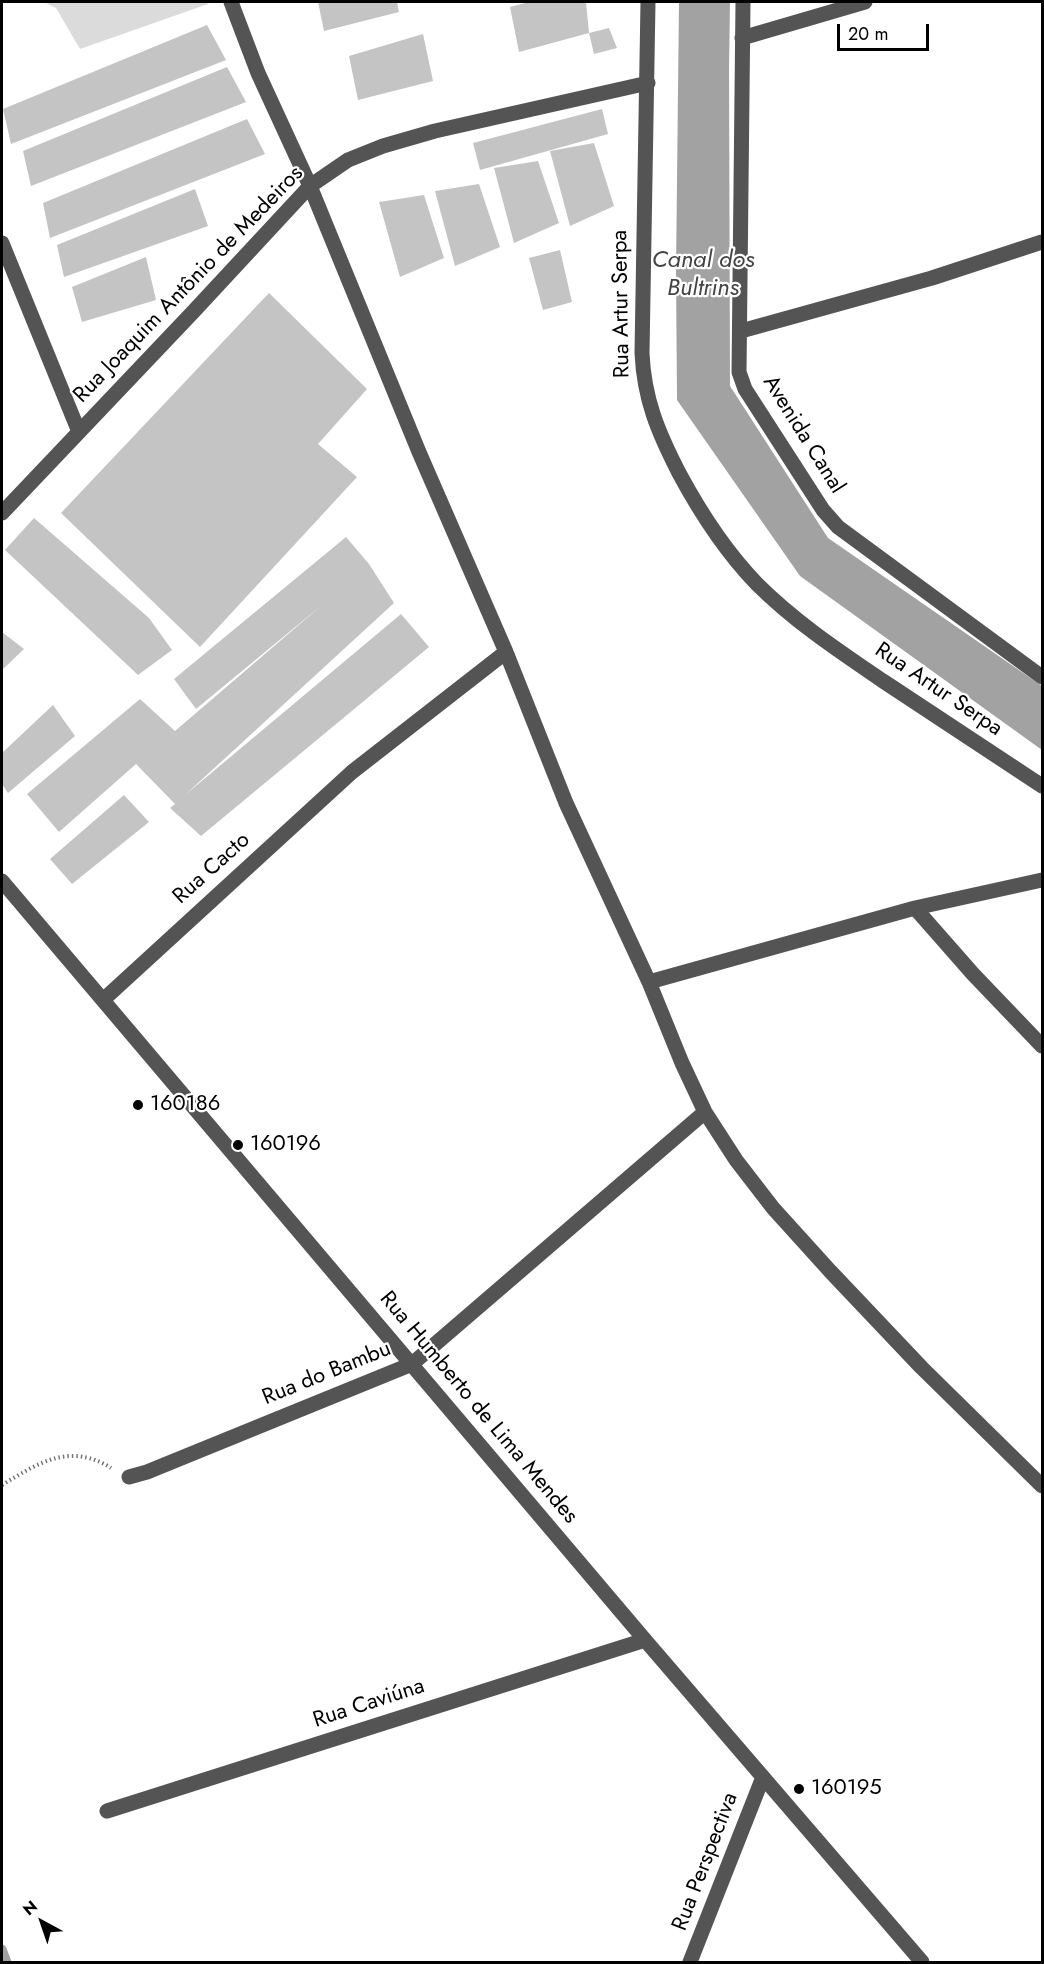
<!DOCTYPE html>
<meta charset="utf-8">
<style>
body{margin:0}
#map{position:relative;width:1044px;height:1964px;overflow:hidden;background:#fff;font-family:Jost,sans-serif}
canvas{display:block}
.frame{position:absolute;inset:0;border:3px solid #000;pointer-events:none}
.north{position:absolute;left:12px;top:1892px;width:60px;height:60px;-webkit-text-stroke:4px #fff;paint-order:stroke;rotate:320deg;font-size:16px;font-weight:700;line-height:24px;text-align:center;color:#000}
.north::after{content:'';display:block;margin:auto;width:21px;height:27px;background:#000;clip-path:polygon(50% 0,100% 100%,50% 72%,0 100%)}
.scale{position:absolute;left:837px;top:24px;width:92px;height:27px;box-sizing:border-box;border:3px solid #000;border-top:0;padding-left:8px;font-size:18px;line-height:21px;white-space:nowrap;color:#000;-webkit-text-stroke:4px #fff;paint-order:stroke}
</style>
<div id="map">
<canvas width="1044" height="1964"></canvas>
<div class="frame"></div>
<div class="north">N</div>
<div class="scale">20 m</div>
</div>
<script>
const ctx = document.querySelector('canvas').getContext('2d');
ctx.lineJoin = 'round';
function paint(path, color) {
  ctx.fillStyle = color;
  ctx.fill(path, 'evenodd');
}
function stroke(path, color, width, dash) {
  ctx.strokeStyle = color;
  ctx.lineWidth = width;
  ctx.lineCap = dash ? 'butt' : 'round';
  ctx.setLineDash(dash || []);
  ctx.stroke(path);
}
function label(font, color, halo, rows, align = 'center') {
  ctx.font = font + ' Jost,sans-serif';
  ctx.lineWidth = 4.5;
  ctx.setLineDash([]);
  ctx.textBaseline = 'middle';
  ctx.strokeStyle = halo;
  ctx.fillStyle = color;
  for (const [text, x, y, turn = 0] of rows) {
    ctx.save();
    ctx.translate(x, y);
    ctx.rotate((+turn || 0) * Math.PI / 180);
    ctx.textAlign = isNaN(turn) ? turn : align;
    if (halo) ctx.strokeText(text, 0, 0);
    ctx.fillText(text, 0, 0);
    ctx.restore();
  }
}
const green = new Path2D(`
 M44 2H207L208 4 80 49 56 8Z`);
const water = new Path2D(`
 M679 2H730L729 68 730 386 828 538 1042 686V750L800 576 677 400 676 271Z`);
const stream = new Path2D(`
 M2 1949 7 1962`);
const building = new Path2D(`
 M318 2H397L399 12 324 31Z
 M529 2H586L589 33 519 52 510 7Z
 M207 25 226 60 11 144 3 109Z
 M609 28 617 48 594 54 589 33Z
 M423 34 433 81 358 100 349 56Z
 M227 67 246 102 31 186 23 151Z
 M602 109 608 134 480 170 473 143Z
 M247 119 265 154 50 238 43 203Z
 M594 143 614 206 570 226 550 151Z
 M538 161 559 223 514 243 494 168Z
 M479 184 500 247 455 266 435 191Z
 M195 189 208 226 64 277 57 245Z
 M424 195 444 258 400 277 379 202Z
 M560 250 572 302 543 310 529 258Z
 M146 257 156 300 82 322 72 287Z
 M269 293 367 389 318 444 357 477 200 647 61 513Z
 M34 518 149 618 172 650 138 675 5 550Z
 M346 537 369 564 394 603 185 795 401 614 429 647 201 836 170 808 175 804 136 764 59 832 27 794 140 699 175 731 322 605 196 709 174 679Z
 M2 632 24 649 2 670Z
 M53 705 75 736 8 793 2 784V753Z
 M124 795 149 822 72 884 50 859Z`);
const path = new Path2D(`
 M2 1485C38 1463 70 1442 111 1468`);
const minor = new Path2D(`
 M231 2 258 73 310 186 419 452 506 652 566 803 649 982 682 1063 705 1112 736 1160 773 1208 830 1271 921 1367 1042 1486
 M648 2 642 353C644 399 658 432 679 473 700 512 726 552 757 584 795 622 839 651 883 681 936 716 989 751 1042 786
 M743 2 739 372 745 389 823 510 838 527 1042 677
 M742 38 865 2
 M2 243 79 432
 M741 331 932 278 1042 242
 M2 513 193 312 310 186 348 160 383 146 435 131 648 83
 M2 881 645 1640 922 1962
 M915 908 973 974 1042 1046
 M649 982 915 908 1042 880
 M103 1000 352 772 506 652
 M129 1477 147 1472 412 1364 705 1112
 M107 1811 645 1640
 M690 1962 763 1777`);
const markers = [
 [138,1105,6,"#000"],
 [238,1145,6,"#000"],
 [799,1789,6,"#000"]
];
const streetNames = [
 ["Rua Joaquim Antônio de Medeiros",189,285,-46],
 ["Rua Artur Serpa",622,304,-91],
 ["Avenida Canal",803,435,58],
 ["Rua Artur Serpa",938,690,34],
 ["Rua Cacto",212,869,-42],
 ["Rua do Bambu",327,1374,-22],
 ["Rua Humberto de Lima Mendes",478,1408,50],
 ["Rua Caviúna",369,1704,-18],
 ["Rua Perspectiva",706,1862,-69]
];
const poiNames = [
 ["160186",150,1105],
 ["160196",250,1145],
 ["160195",811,1789]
];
const waterNames = [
 ["Canal dos",703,261],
 ["Bultrins",703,289]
];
paint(green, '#dbdbdb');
paint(water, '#a2a2a2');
stroke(stream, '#a2a2a2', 9);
paint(building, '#c4c4c4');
stroke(path, '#767676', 4, [1.5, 3]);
stroke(minor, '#545454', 15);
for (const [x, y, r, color] of markers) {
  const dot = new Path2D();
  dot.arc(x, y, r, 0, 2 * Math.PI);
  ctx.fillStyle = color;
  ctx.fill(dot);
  stroke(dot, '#fff', 2);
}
label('22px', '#000', '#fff', streetNames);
label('22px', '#000', '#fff', poiNames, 'left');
label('italic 24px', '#434343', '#fff', waterNames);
</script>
